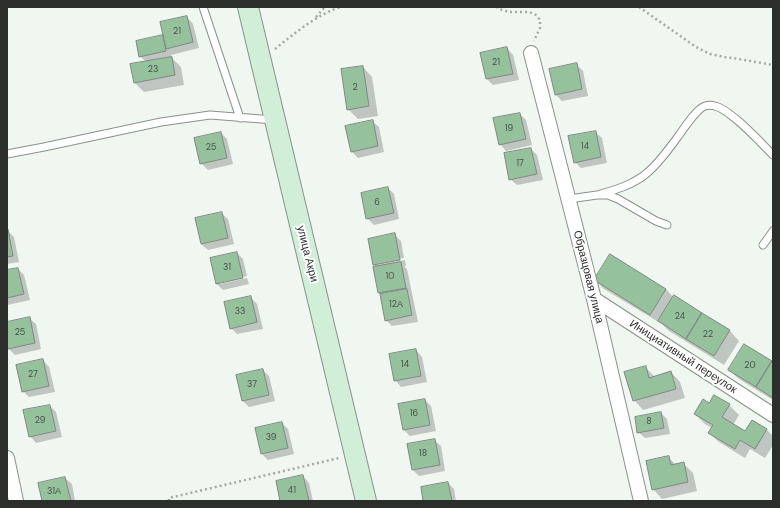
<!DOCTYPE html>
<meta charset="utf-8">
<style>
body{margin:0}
#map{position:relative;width:780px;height:508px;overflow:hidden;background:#eff7f0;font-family:"DM Sans",sans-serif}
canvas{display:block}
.frame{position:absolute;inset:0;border:8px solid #2b2e2b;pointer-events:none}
</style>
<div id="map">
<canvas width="780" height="508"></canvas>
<div class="frame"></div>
</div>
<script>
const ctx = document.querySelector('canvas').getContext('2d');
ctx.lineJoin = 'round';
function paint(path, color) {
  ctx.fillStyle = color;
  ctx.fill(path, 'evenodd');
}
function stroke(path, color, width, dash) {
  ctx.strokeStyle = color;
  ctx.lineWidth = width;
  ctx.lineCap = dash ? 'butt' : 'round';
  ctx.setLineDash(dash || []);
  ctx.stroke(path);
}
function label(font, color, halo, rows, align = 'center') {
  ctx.font = font + ' "DM Sans",sans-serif';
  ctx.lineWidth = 4;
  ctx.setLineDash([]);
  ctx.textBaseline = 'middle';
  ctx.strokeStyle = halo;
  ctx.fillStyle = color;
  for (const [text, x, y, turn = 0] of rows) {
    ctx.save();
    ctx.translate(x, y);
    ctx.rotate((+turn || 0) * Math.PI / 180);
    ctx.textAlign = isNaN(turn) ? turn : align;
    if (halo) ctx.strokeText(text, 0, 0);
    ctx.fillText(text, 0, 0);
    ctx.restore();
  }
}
const shadow = new Path2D(`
 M187 17 193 24 199 48 171 55 172 58 181 67 184 85 144 92 134 82 146 62 140 56Z
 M507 48 513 55 519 80 493 85 487 79 481 54Z
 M576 64 583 71 588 96 562 101 556 95Z
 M363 67 372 77 378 116 358 119 348 109Z
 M520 114 526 120 532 145 506 151 500 144Z
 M372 121 379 127 384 152 358 158 352 152Z
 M595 132 602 138 607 163 581 168 575 162Z
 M221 133 227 139 233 164 208 170 201 163Z
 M531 149 537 155 543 180 517 185 510 179Z
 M388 188 394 194 399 219 374 225 367 218Z
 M221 213 228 219 234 244 208 250 201 244Z
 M7 230 14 237 19 262 7 264Z
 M395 235 401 241 404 258 377 263V265L405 260 406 266H404L407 269 418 322 392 326 386 320 381 294 379 293 376 267 373 265Z
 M237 253 243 259 247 276 220 282V284L247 278 249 284 223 290 217 284Z
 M18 269 24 275 30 300 7 305V271Z
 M595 280 666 289 674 298V297L730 331 739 341 724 365 669 331 660 322V323L604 289Z
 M250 297 257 304 263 329 237 334 231 328Z
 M29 318 36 324 41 349 15 355 9 349 7 339V323Z
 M416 350 422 357 427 382 401 387 395 380Z
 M43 360 49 367 55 392 29 397 23 391Z
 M773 363V400L739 379 729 370Z
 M645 367 655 377 671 372 680 382 685 398 643 410 634 400Z
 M263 370 269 376 275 401 249 407 243 401Z
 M425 400 431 406 436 431 410 436 404 430Z
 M710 404 729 405 739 415 733 425 745 432 752 421 767 430 773 436V445L765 458 750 449 745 458 719 442 709 433 712 428 705 424 695 414Z
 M50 406 56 412 62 437 36 443 30 436Z
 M661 413 667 419 670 434 645 438 638 432Z
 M282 423 288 429 294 454 268 460 262 454Z
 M434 440 441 446 445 471 419 476 413 470Z
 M669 458 676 465 683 463 693 473 697 491 662 499 653 489Z
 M303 476 309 483 313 501H281Z
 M65 478 72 484 75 501H43Z
 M448 483 454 489 456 501H424Z`);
const building = new Path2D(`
 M187 16 193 42 166 49 160 22Z
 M163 35 166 51 139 57 136 41Z
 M507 47 513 74 486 79 480 53Z
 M172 57 175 75 134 83 130 64Z
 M577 63 582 89 555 95 549 69Z
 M363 66 369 106 347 110 341 69Z
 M520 113 526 139 499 145 493 118Z
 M373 120 378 146 351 152 345 126Z
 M596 131 601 157 574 163 568 136Z
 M221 132 227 158 200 164 194 138Z
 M531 148 537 174 509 180 504 153Z
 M388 187 394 213 366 219 361 193Z
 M222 212 228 238 201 244 195 218Z
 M7 229H8L13 256 7 257Z
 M395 233 400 260 373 265 368 239Z
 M237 252 243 278 216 284 210 258Z
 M610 254 666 289 650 315 594 280Z
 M401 262 406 288 378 293 373 267Z
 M18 268 24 294 7 298V270Z
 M407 289 412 315 385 321 380 294Z
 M674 295 702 313 686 339 658 321Z
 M251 296 257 322 230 329 224 302Z
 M702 313 730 330 714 356 686 339Z
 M30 317 35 343 8 349 7 344V322Z
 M744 344 772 361 756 387 728 370Z
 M416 349 421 376 394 381 389 354Z
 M43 359 49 386 22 392 16 365Z
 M772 361 773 362V398L756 387Z
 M646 366 649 378 671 371 676 389 633 401 624 372Z
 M263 369 269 395 242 401 236 375Z
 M714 395 730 404 722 417 745 431 752 420 767 429 755 449 740 440 735 449 708 433 713 425 694 414 703 399 709 403Z
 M425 399 430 425 403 430 398 404Z
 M50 405 56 431 29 437 23 410Z
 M661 412 664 428 637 433 635 417Z
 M282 422 288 448 261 454 255 428Z
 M435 439 440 465 412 470 407 444Z
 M669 456 671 465 684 462 688 482 652 490 646 461Z
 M303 475 309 501H280L276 481Z
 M65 477 71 501H42L38 483Z
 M448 482 452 501H423L421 487Z`);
const path = new Path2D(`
 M496 7 502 10 510 12H529L536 15 540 20V28L534 41
 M639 7 696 47 710 54 725 57 739 59 773 65
 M316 17 325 7
 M275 49C295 33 315 16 340 7
 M169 501V498L339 458`);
const lane = new Path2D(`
 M203 7 240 118
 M7 154 44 147 161 122 210 115 274 120
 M597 195C615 190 633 185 647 173 659 163 668 150 677 138 683 130 696 109 705 106 708 105 712 105 715 106 731 110 760 142 773 155
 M569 199 597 195H608L618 199 656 221 667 225
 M763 245 773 231`);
const street = new Path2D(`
 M531 53 594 299 641 501
 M594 299 773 415
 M7 458 16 501`);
const secondary = new Path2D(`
 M248 7 366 501`);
const numberNames = [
 ["21",177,32],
 ["21",496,63],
 ["23",153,70],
 ["2",355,88],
 ["19",509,129],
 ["14",585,147],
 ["25",211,148],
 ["17",520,164],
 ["6",377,203],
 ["31",227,268],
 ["10",390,277],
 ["12А",396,305],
 ["33",240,312],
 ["24",680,317],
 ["25",20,333],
 ["22",708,335],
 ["14",405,365],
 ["20",750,366],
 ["27",33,375],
 ["37",252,385],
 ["16",414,414],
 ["29",40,421],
 ["8",649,422],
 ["39",271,438],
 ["18",423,454],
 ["41",292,491],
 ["31А",54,492]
];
const streetNames = [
 ["улица Акри",307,254,76],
 ["Образцовая улица",588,277,76],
 ["Инициативный переулок",683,357,33]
];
paint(shadow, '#0003');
paint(building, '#96c19d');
stroke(building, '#818882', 1);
stroke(lane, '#8a928b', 9);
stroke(street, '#8a928b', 16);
stroke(secondary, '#8a928b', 22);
stroke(path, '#a3a9a3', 2.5, [2, 3]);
stroke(lane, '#fff', 7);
stroke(street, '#fff', 14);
stroke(secondary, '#d1efd8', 20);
label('9px', '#465348', null, numberNames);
label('11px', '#2b2e2b', '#fff', streetNames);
</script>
